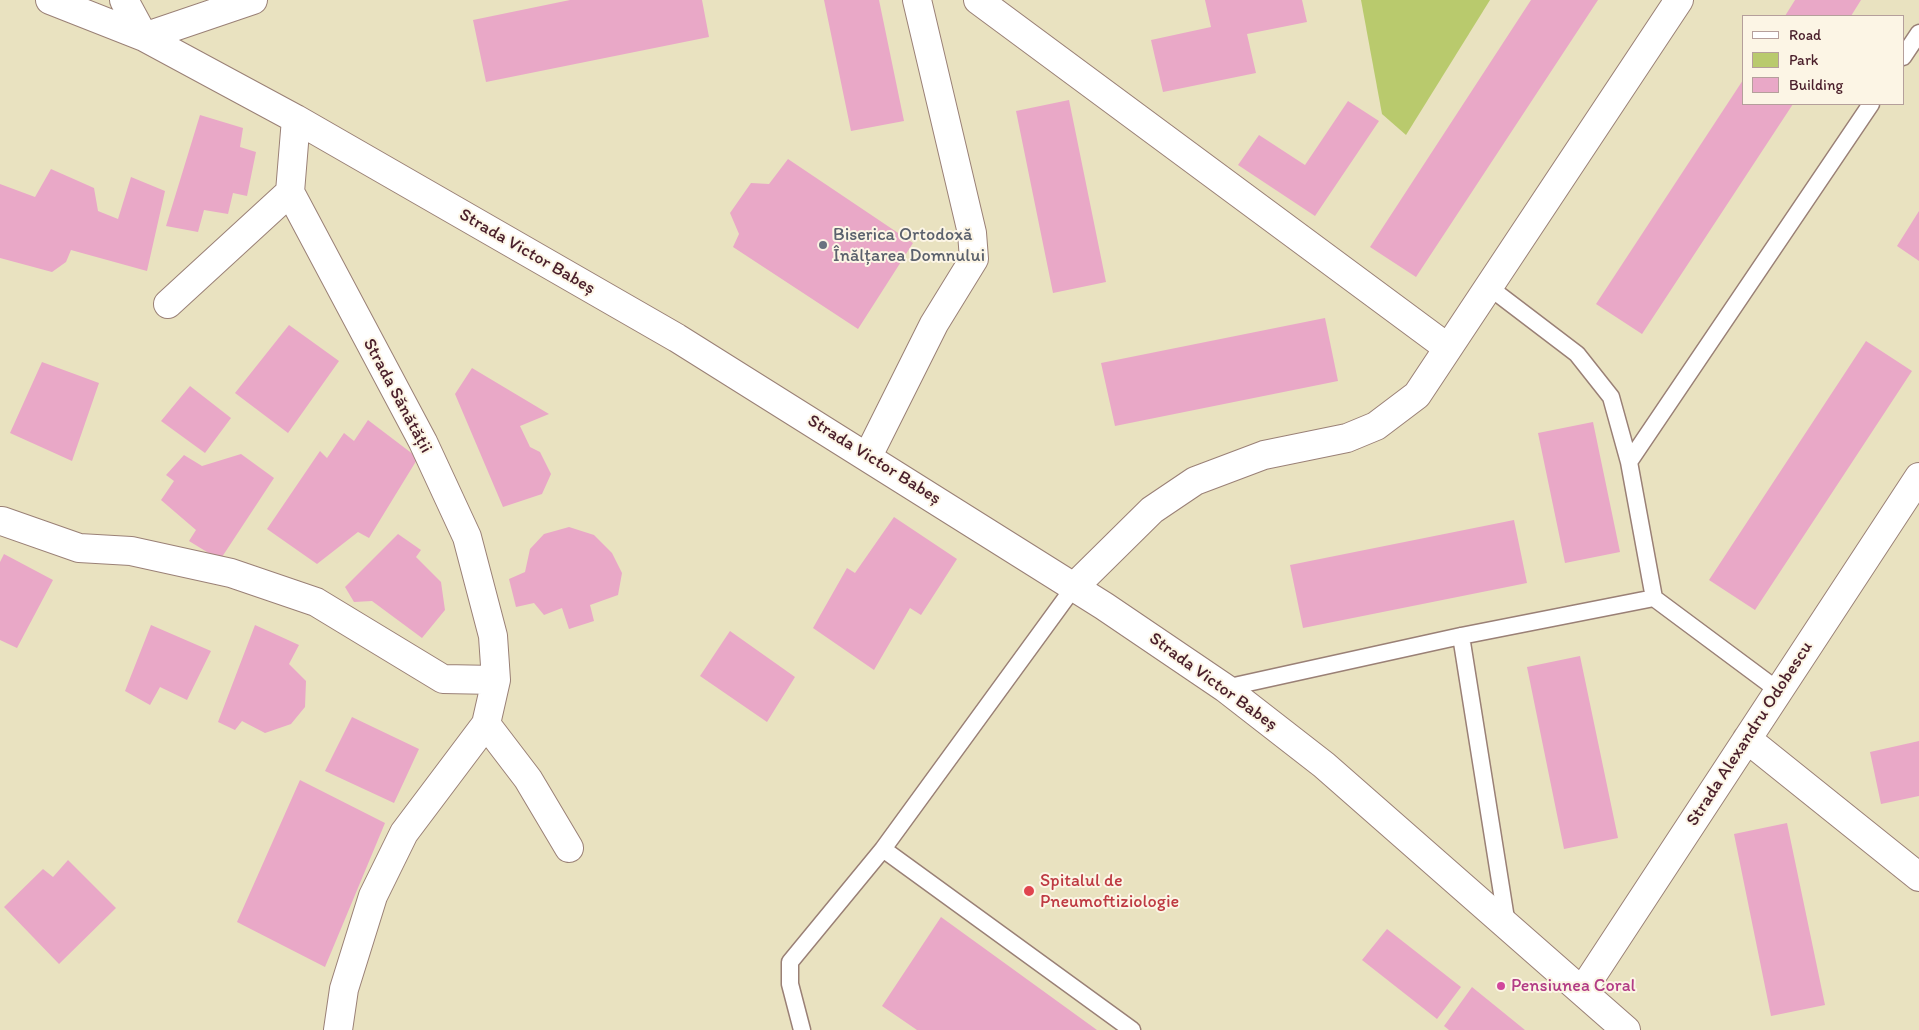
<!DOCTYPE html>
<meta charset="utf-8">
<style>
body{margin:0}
#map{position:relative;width:1919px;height:1030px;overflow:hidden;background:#e9e2c0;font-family:Itim,sans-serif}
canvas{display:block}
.legend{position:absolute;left:1742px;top:15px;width:162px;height:90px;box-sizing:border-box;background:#fcf5e5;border:1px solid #b59f9b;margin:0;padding:6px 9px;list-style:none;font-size:15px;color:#4a1f2b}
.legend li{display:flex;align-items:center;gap:10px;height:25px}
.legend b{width:25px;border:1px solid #b59f9b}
</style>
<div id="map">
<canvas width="1919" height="1030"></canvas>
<ul class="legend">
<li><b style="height:6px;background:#fff"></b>Road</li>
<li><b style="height:14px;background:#b9ca6d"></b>Park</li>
<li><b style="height:14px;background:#e9a8c7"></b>Building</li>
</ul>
</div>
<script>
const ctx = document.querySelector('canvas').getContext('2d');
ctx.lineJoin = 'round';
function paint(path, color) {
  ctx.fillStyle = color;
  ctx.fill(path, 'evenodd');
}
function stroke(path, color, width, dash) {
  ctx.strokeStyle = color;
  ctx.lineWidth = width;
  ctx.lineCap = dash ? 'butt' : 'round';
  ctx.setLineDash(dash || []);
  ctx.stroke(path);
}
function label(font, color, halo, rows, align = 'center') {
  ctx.font = font + ' Itim,sans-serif';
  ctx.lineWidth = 4;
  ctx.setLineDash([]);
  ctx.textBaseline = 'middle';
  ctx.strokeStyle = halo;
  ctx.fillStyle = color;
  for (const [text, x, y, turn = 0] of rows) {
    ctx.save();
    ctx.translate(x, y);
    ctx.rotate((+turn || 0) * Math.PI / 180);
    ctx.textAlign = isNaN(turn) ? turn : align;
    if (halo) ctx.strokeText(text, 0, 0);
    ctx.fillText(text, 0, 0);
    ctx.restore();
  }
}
const green = new Path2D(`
 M1361 0H1490L1406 135 1382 114Z`);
const building = new Path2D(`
 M570 0H702L709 37 486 82 473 20Z
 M824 0H879L904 121 851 131Z
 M1205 0H1302L1307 22 1247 34 1256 73 1163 92 1151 40 1211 27Z
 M1531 0H1598L1416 277 1370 247Z
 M1795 0H1861L1851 16H1785Z
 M1743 80V104H1793L1642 334 1596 304Z
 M1069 100 1106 282 1053 293 1016 111Z
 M1348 101 1379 121 1315 216 1238 165 1259 135 1305 165Z
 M200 115 243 128 240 147 256 152 247 196 233 193 228 214 204 210 198 232 166 226Z
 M788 159 913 243 858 329 733 247 739 234 730 213 751 183 769 184Z
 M51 169 94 188 98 211 118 219 131 177 165 191 147 271 71 250 66 262 52 272 0 258V184L35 197Z
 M1919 211V261L1897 246Z
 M1325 318 1338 381 1115 426 1101 363Z
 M289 325 339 361 288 433 235 393Z
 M1866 341 1912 371 1755 610 1709 580Z
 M42 362 99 383 72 461 10 433Z
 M472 368 549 414 520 426 530 447 540 452 551 474 542 494 503 507 455 394Z
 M190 386 231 418 205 453 161 421Z
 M368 420 418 458 369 538 358 532 317 564 267 529 320 451 327 458 344 433 354 441Z
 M1593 422 1620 552 1565 563 1538 433Z
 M241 454 274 478 220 560 189 541 196 530 161 500 174 481 166 475 184 455 202 466Z
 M894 517 957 559 921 615 910 608 874 670 813 628 847 568 855 573Z
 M1514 520 1527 583 1303 628 1290 565Z
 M569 527 594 535 612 553 622 573 618 595 590 605 594 621 569 629 562 608 544 615 534 603 516 607 509 579 525 572 530 549 544 534Z
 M398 534 421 550 416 557 441 582 445 610 422 638 372 601 354 602 345 587Z
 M4 554 53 580 17 648 0 640V562Z
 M151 625 211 651 187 700 160 687 150 705 125 691Z
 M255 625 299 645 289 664 306 681 305 707 291 724 265 733 242 721 235 730 218 722Z
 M730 631 795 677 767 722 700 676Z
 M1580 656 1618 838 1564 849 1527 667Z
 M352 717 419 749 394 803 325 771Z
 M1919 741V796L1881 804 1870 752Z
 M300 780 385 823 325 967 237 922Z
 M1787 823 1825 1005 1771 1016 1734 834Z
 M68 860 116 908 59 964 4 907 43 869 53 877Z
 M941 917 1097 1030H917L882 1006Z
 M1387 929 1461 987 1437 1019 1362 960Z
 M1472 987 1525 1030H1449L1444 1026Z`);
const lane = new Path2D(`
 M1903 57 1919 33
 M1489 287 1577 354 1611 397 1629 462 1654 598 1779 691
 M1629 462 1871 104
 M1461 636 1507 925
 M1225 688 1461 636 1654 598
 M883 849 1132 1030
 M802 1030 790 984V962L883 849 1074 587`);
const street = new Path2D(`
 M50 0 144 37 296 119 677 338 1104 606 1225 688 1324 765 1626 1030
 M124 0 144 37 253 0
 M978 0 1448 348
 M296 119 290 192 423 442 467 537 493 636 496 680 486 724 404 833 373 896 344 989 338 1030
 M168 304 290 192
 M868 456 934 324 974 259 972 233 917 0
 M2 521 79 548 131 551 231 573 316 602 443 679 496 680
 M1074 587 1152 510 1195 481 1264 455 1347 438 1376 426 1417 395 1679 0
 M486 724 528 779 569 848
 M1747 739 1919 877
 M1582 991 1919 477`);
const markers = [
 [823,245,5,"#6b7280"],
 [1029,891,6,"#e0444e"],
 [1501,986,5,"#d1479c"]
];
const worshipNames = [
 ["Biserica Ortodoxă",833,235],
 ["Înălțarea Domnului",833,256]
];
const streetNames = [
 ["Strada Victor Babeș",527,252,30],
 ["Strada Sănătății",397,396,62],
 ["Strada Victor Babeș",874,460,32],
 ["Strada Victor Babeș",1213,682,36],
 ["Strada Alexandru Odobescu",1750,734,-57]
];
const healthNames = [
 ["Spitalul de",1040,881],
 ["Pneumoftiziologie",1040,902]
];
const hotelNames = [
 ["Pensiunea Coral",1511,986]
];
paint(green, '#b9ca6d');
paint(building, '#e9a8c7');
stroke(lane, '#9a8076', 19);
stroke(street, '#9a8076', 30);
stroke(lane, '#fff', 16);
stroke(street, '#fff', 28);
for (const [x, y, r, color] of markers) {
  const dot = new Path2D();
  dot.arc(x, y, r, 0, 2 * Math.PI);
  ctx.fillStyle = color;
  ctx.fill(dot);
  stroke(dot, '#fcf5e5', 2);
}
label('18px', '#5b616d', '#fcf5e5', worshipNames, 'left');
label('18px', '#4a1f2b', '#fcf5e5', streetNames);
label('18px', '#be3a42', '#fcf5e5', healthNames, 'left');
label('18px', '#b23c85', '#fcf5e5', hotelNames, 'left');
</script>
